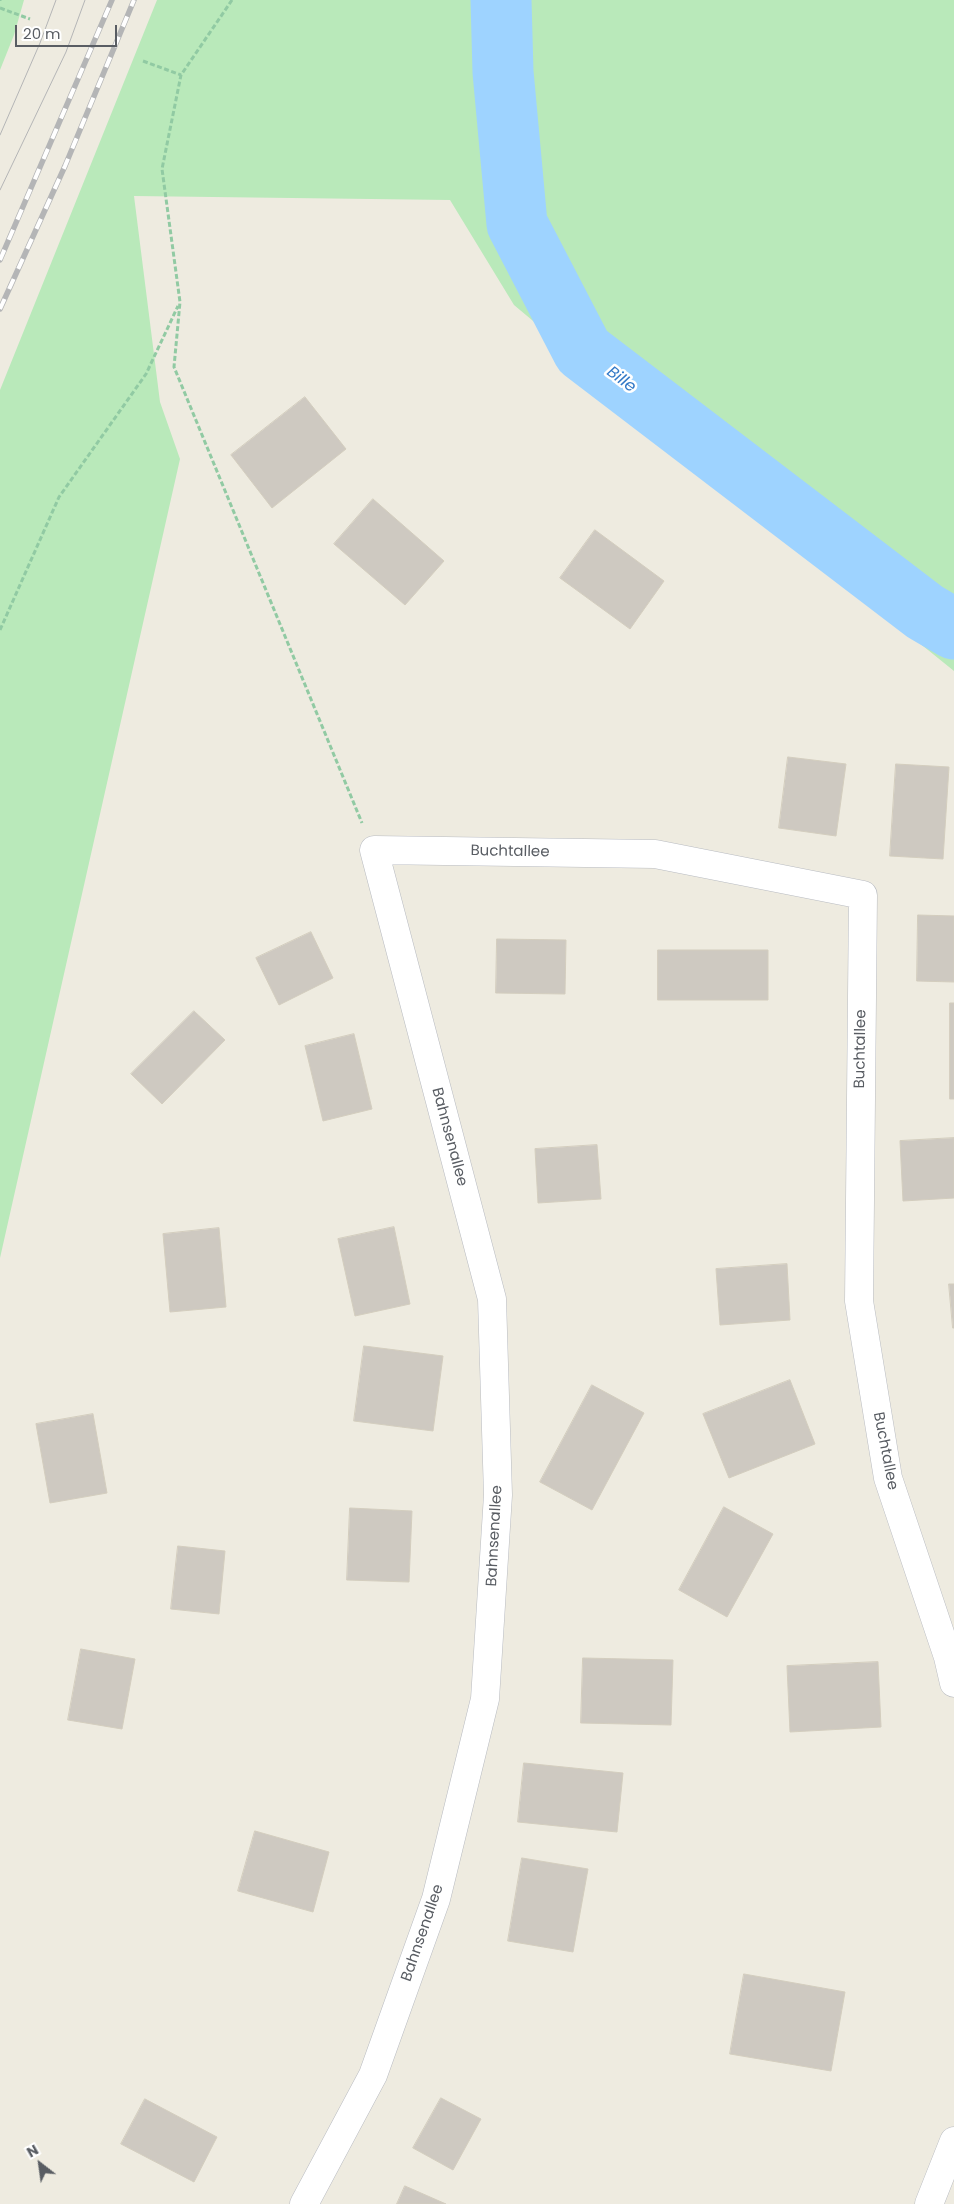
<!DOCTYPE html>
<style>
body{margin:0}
#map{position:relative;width:954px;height:2204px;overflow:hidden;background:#eeebe0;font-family:Poppins,sans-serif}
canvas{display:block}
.north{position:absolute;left:15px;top:2139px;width:50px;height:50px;-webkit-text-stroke:4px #fff;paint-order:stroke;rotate:330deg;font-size:14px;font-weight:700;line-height:20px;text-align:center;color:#595d63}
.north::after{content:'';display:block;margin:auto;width:18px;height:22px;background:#595d63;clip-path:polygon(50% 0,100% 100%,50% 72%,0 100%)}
.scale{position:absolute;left:15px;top:25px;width:102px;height:22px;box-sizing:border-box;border:2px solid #595d63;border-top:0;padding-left:6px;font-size:15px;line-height:18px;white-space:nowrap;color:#595d63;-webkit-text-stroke:4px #fff;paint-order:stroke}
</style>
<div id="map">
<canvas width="954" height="2204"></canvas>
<div class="north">N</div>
<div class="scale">20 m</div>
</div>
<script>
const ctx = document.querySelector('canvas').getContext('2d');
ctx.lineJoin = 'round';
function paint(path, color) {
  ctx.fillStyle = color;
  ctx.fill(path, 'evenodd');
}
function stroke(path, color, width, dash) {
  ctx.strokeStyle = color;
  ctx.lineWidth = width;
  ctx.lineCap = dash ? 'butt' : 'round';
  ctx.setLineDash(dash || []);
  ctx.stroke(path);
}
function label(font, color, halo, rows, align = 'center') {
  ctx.font = font + ' Poppins,sans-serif';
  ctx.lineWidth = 5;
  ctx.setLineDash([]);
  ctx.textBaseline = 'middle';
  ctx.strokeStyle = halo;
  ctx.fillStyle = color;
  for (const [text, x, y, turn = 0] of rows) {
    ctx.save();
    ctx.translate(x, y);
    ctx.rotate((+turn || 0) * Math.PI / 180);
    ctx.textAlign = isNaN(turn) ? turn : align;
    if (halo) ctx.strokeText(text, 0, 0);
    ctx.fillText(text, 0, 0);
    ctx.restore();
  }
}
const green = new Path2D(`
 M0 0H24L14 35 0 70Z
 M157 0H954V671L871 604 514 305 450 200 134 196 160 402 180 459 0 1258V390Z`);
const river = new Path2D(`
 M501 0 503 72 517 224 583 351 925 612 954 629`);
const building = new Path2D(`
 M305 397 346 449 272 508 231 455Z
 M373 499 444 561 405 605 334 544Z
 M595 530 664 581 630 629 560 578Z
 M788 757 846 764 836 836 779 828Z
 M896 764 949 767 943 859 890 856Z
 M918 915 954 916V982L917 981Z
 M311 932 333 978 279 1005 256 958Z
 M497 939 566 940 565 994 496 993Z
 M658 950H768V1000H658Z
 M950 1003H954V1099H950Z
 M194 1011 225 1040 162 1104 131 1074Z
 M354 1034 372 1109 323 1121 305 1046Z
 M954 1138V1198L903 1201 900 1141Z
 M597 1145 601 1199 538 1203 535 1149Z
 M394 1227 410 1304 355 1316 338 1239Z
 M219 1228 226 1307 170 1312 163 1234Z
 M787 1264 790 1320 720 1325 716 1269Z
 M949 1284H954V1328H953Z
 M364 1346 443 1356 433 1431 354 1421Z
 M790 1380 815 1444 729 1478 703 1414Z
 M592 1385 644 1413 592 1510 540 1482Z
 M93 1414 107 1493 50 1503 36 1424Z
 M724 1507 773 1534 727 1617 679 1590Z
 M350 1508 412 1511 409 1582 347 1580Z
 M178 1546 225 1551 219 1614 171 1609Z
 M81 1649 135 1659 122 1729 68 1720Z
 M583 1658 673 1660 671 1725 581 1723Z
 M878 1662 881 1727 790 1732 787 1666Z
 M524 1763 623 1773 617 1832 518 1822Z
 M255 1831 329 1852 313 1912 238 1891Z
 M522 1858 588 1869 573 1952 508 1941Z
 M744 1974 845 1992 831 2071 730 2054Z
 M441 2098 481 2119 453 2170 413 2148Z
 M145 2099 217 2137 194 2182 121 2144Z
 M405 2186 446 2204H397Z`);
const path = new Path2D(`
 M232 0 181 75 162 169 180 302 174 367 362 823
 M0 1V0
 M0 8 30 19
 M143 61 181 75
 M0 630 59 497 146 374 178 306`);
const minor = new Path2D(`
 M304 2204 373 2075 436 1899 485 1699 498 1495 492 1299 374 850 655 854 863 895 859 1301 888 1478 948 1657 954 1683
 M929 2204 954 2141`);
const tram = new Path2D(`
 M0 135 40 43 56 0
 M0 190 66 52 85 0`);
const rail = new Path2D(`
 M0 260 112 0
 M0 309 65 166 134 0`);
const streetNames = [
 ["Buchtallee",510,852,1],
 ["Buchtallee",861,1049,-89],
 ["Bahnsenallee",449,1137,75],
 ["Buchtallee",885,1451,79],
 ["Bahnsenallee",495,1536,-87],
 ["Bahnsenallee",423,1933,-71]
];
const waterNames = [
 ["Bille",621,380,37]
];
paint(green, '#b9e9ba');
stroke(river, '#9ed3ff', 61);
paint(building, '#cec9c1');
stroke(building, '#d3cdbe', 1);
stroke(minor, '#b8bbc1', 29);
stroke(path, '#91caa3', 3, [5, 2.5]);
stroke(minor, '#fff', 28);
stroke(tram, '#b4b5b6', 1);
stroke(rail, '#b4b5b6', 5.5);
stroke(rail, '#fff', 4, [11]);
label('15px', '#595d63', '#fff', streetNames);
label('italic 16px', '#3278c6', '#fff', waterNames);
</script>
